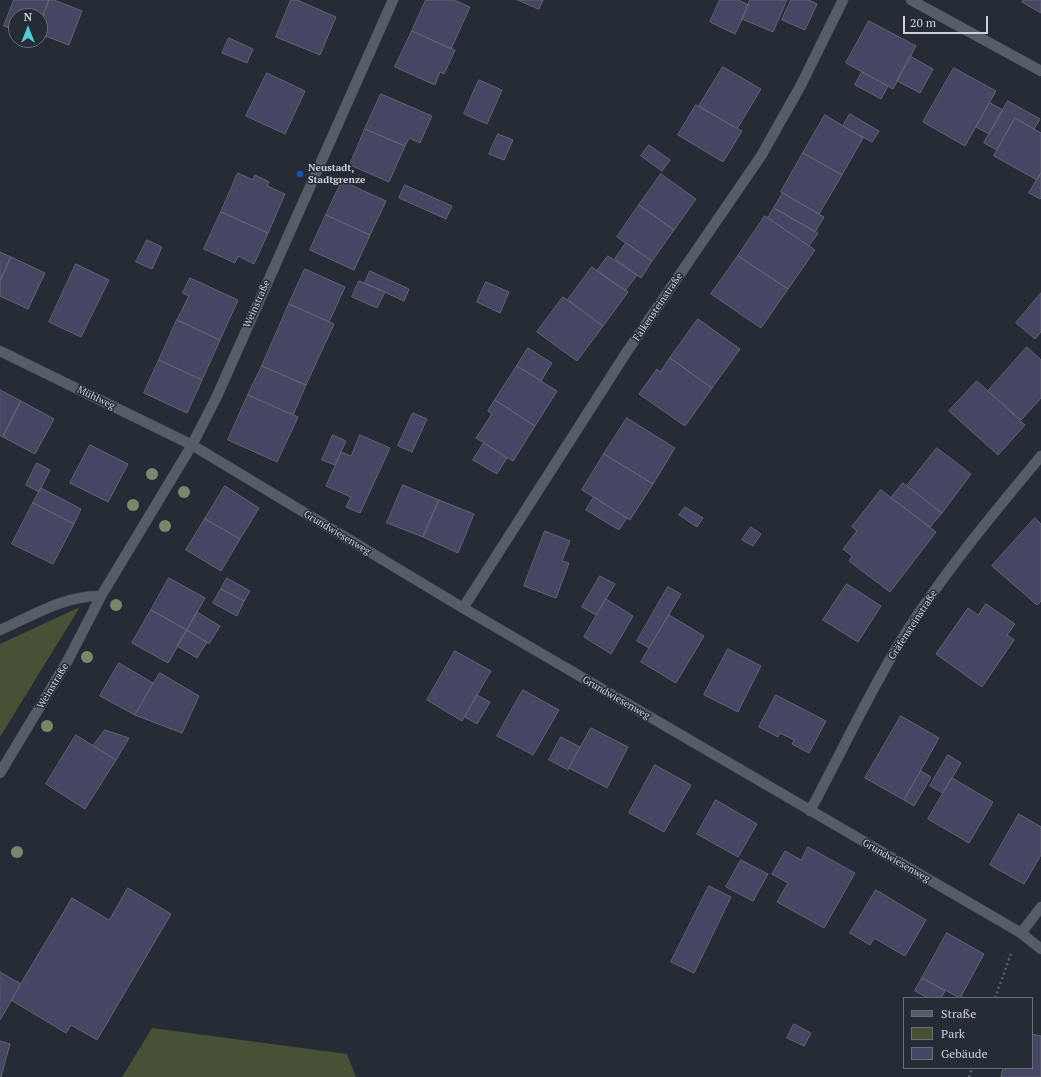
<!DOCTYPE html>
<meta charset="utf-8">
<style>
body{margin:0}
#map{position:relative;width:1041px;height:1077px;overflow:hidden;background:#252c35;font-family:"PT Serif",serif}
canvas{display:block}
.legend{position:absolute;left:903px;top:997px;width:130px;height:72px;box-sizing:border-box;background:#252c35;border:1px solid #686e76;margin:0;padding:5px 7px;list-style:none;font-size:12px;color:#cdd2d8}
.legend li{display:flex;align-items:center;gap:8px;height:20px}
.legend b{width:20px;border:1px solid #686e76}
.north{position:absolute;left:8px;top:8px;width:40px;height:40px;box-sizing:border-box;background:#252c35;border:1px solid #686e76;border-radius:50%;rotate:0deg;font-size:11px;font-weight:700;line-height:16px;text-align:center;color:#cdd2d8}
.north::after{content:'';display:block;margin:auto;width:14px;height:18px;background:#51ccd2;clip-path:polygon(50% 0,100% 100%,50% 72%,0 100%)}
.scale{position:absolute;left:903px;top:16px;width:85px;height:18px;box-sizing:border-box;border:2px solid #cdd2d8;border-top:0;padding-left:5px;font-size:12px;line-height:14px;white-space:nowrap;color:#cdd2d8;-webkit-text-stroke:3px #252c35;paint-order:stroke}
</style>
<div id="map">
<canvas width="1041" height="1077"></canvas>
<ul class="legend">
<li><b style="height:5px;background:#555d67"></b>Straße</li>
<li><b style="height:11px;background:#465135"></b>Park</li>
<li><b style="height:11px;background:#454664"></b>Gebäude</li>
</ul>
<div class="north">N</div>
<div class="scale">20 m</div>
</div>
<script>
const ctx = document.querySelector('canvas').getContext('2d');
ctx.lineJoin = 'round';
function paint(path, color) {
  ctx.fillStyle = color;
  ctx.fill(path, 'evenodd');
}
function stroke(path, color, width, dash) {
  ctx.strokeStyle = color;
  ctx.lineWidth = width;
  ctx.lineCap = dash ? 'butt' : 'round';
  ctx.setLineDash(dash || []);
  ctx.stroke(path);
}
function label(font, color, halo, rows, align = 'center') {
  ctx.font = font + ' "PT Serif",serif';
  ctx.lineWidth = 3;
  ctx.setLineDash([]);
  ctx.textBaseline = 'middle';
  ctx.strokeStyle = halo;
  ctx.fillStyle = color;
  for (const [text, x, y, turn = 0] of rows) {
    ctx.save();
    ctx.translate(x, y);
    ctx.rotate((+turn || 0) * Math.PI / 180);
    ctx.textAlign = isNaN(turn) ? turn : align;
    if (halo) ctx.strokeText(text, 0, 0);
    ctx.fillText(text, 0, 0);
    ctx.restore();
  }
}
const green = new Path2D(`
 M80 607 0 737V644Z
 M152 1028 347 1054 356 1077H122Z`);
const building = new Path2D(`
 M14 0H49L40 24V16H16V30L4 26Z
 M49 0H54L82 11 69 45 40 34V24Z
 M291 0H297L336 17 320 55 276 37Z
 M426 0H454L470 7 451 49 412 31Z
 M518 0H543L539 9Z
 M720 0H738L749 5 735 34 710 22Z
 M750 0H787L773 32 742 19Z
 M791 0H809L817 4 805 30 782 20Z
 M1023 0H1041V13L1022 2Z
 M869 21 916 46 893 89 846 63Z
 M412 31 455 50 444 74 440 72 435 85 395 67Z
 M229 38 253 49 247 63 222 53Z
 M910 56 933 69 920 93 897 81Z
 M723 67 761 89 737 129 699 106Z
 M954 68 996 91 965 146 923 122Z
 M862 72 888 86 881 99 855 85Z
 M267 73 305 91 285 134 246 116Z
 M479 80 502 90 487 124 464 114Z
 M381 94 432 116 420 143 409 138 405 146 365 129Z
 M1008 101 1040 119 1034 129 1015 118 997 150 984 143Z
 M990 103 1003 110 989 134 976 127Z
 M696 105 742 131 723 162 678 135Z
 M850 114 879 131 872 142 843 126Z
 M825 115 863 138 842 175 803 153Z
 M1015 118 1041 133V173L1037 180 994 156Z
 M365 129 405 146 389 182 350 165Z
 M498 134 513 140 504 160 489 154Z
 M649 145 670 160 662 171 641 156Z
 M803 153 842 175 819 214 781 192Z
 M238 173 253 180 255 175 269 182 267 186 285 194 268 233 221 212Z
 M1041 173V198L1040 199 1029 193Z
 M661 174 696 199 674 230 639 205Z
 M342 181 386 201 370 235 326 215Z
 M405 185 452 206 446 219 399 198Z
 M783 193 824 217 815 232 774 208Z
 M639 205 674 230 652 261 617 237Z
 M774 208 818 233 809 246 768 218Z
 M221 212 268 233 254 264 238 256 235 263 204 249Z
 M326 215 370 235 354 270 310 250Z
 M765 216 815 250 788 289 738 256Z
 M147 240 162 247 152 269 136 262Z
 M626 243 652 261 641 278 615 259Z
 M0 252 11 257 0 281Z
 M608 256 637 275 625 291 597 271Z
 M738 256 788 289 761 328 711 294Z
 M11 257 45 273 28 309 0 296V281Z
 M76 264 109 280 81 337 49 322Z
 M592 267 628 292 603 326 568 300Z
 M305 269 345 287 329 322 289 304Z
 M370 271 409 289 404 301 365 283Z
 M190 278 238 300 220 340 177 320 189 296 183 293Z
 M359 281 385 292 377 308 352 297Z
 M486 282 509 292 500 313 477 302Z
 M1041 293V332L1035 339 1016 323Z
 M563 297 603 326 577 361 537 332Z
 M289 304 334 324 306 385 262 366Z
 M698 319 740 349 712 388 670 358Z
 M177 320 220 340 202 380 159 360Z
 M1027 347 1041 360V398L1021 420 988 391Z
 M528 348 552 363 541 381 517 366Z
 M670 358 712 388 685 426 639 394 657 369 660 372Z
 M159 360 202 380 187 413 144 393Z
 M262 366 306 385 293 415 248 395Z
 M517 366 557 391 535 426 495 400Z
 M977 381 1025 425 998 455 949 411Z
 M0 390 21 401 3 437 0 435Z
 M248 395 298 417 277 462 228 440Z
 M495 400 535 426 513 461 476 438 492 414 488 411Z
 M21 401 54 419 35 454 3 437Z
 M413 413 427 419 412 452 398 446Z
 M627 418 675 448 653 484 604 454Z
 M333 435 346 441 335 465 322 460Z
 M360 435 390 448 360 513 346 507 351 497 326 486 341 452 351 456Z
 M484 443 507 458 497 474 473 460Z
 M90 445 128 464 108 502 70 483Z
 M937 448 971 474 942 513 907 486Z
 M604 454 653 484 630 520 582 490Z
 M37 463 50 470 39 492 26 485Z
 M903 483 942 513 930 527 891 498Z
 M403 485 439 500 423 537 387 523Z
 M225 486 259 508 240 539 205 519Z
 M41 488 81 509 74 524 33 503Z
 M881 490 936 532 890 592 849 561 852 556 843 549 857 531 852 527Z
 M594 497 627 518 619 530 586 510Z
 M439 500 474 514 458 553 423 537Z
 M33 503 74 524 53 564 12 544Z
 M685 507 703 518 697 527 679 515Z
 M1035 518 1041 524V601L1037 605 992 566Z
 M205 519 240 539 221 571 186 550Z
 M751 527 761 534 753 546 742 540Z
 M545 531 570 541 562 561 569 563 556 598 524 586Z
 M600 576 615 584 596 615 582 607Z
 M169 578 205 598 187 630 151 610Z
 M227 578 250 591 244 601 221 589Z
 M847 584 881 606 858 642 823 620Z
 M668 587 681 594 649 648 637 641Z
 M221 589 244 601 237 616 213 603Z
 M606 599 633 616 611 654 584 637Z
 M986 604 1015 624 1007 635 1014 640 982 687 936 654 968 608 978 615Z
 M151 610 187 630 168 663 132 643Z
 M197 612 220 626 209 644 187 630Z
 M669 615 704 636 676 683 641 662Z
 M187 630 207 642 197 658 177 646Z
 M728 649 761 666 738 712 704 695Z
 M455 651 491 671 462 721 427 700Z
 M119 663 153 683 135 715 100 696Z
 M160 673 199 696 182 733 135 715Z
 M523 690 559 710 533 755 497 736Z
 M477 695 490 702 477 724 465 717Z
 M776 695 826 721 809 753 792 744 794 740 780 733 778 737 759 727Z
 M901 716 939 738 904 800 865 778Z
 M591 728 628 747 607 788 569 768Z
 M105 730 129 738 116 760 93 746Z
 M76 735 116 760 85 809 46 784Z
 M561 737 580 747 568 770 549 760Z
 M948 755 961 763 943 793 930 786Z
 M655 765 691 785 664 832 629 813Z
 M921 771 931 777 914 806 904 800Z
 M952 778 993 802 969 843 928 819Z
 M716 800 757 824 738 857 697 834Z
 M1019 814 1041 827V855L1024 884 990 865Z
 M808 847 855 873 824 928 777 902 788 883 772 874 785 851 801 860Z
 M741 860 768 874 753 901 726 887Z
 M709 886 731 897 694 973 671 962Z
 M128 888 171 914 97 1040 71 1025 66 1033 11 1000 72 898 109 920Z
 M876 890 926 920 905 956 874 938 870 945 850 933Z
 M947 933 984 954 960 998 922 978Z
 M0 972 21 984 0 1020Z
 M922 978 945 991 941 998H928L915 991Z
 M794 1024 811 1033 804 1046 787 1038Z
 M1032 1034 1041 1036V1077H1001L1003 1068H1032Z
 M0 1041 10 1044 1 1077H0Z`);
const path = new Path2D(`
 M995 998 1012 951
 M969 1077 972 1068`);
const minor = new Path2D(`
 M911 0 1041 71
 M0 351 192 445 463 608 1021 933 1041 949
 M463 608 626 353 761 156 801 85 843 0
 M0 630C32 616 65 595 101 596
 M810 811C840 755 867 697 900 642 941 576 992 515 1041 456
 M1021 933 1041 907`);
const tertiary = new Path2D(`
 M0 773 68 660 101 596 192 445 217 396 393 0`);
const trees = [
 [152,474],
 [184,492],
 [133,505],
 [165,526],
 [116,605],
 [87,657],
 [47,726],
 [17,852]
];
const markers = [
 [300,174,4,"#1a4fb4"]
];
const poiNames = [
 ["Neustadt,",308,168],
 ["Stadtgrenze",308,180]
];
const streetNames = [
 ["Weinstraße",257,304,-66],
 ["Falkensteinstraße",658,307,-56],
 ["Mühlweg",96,398,26],
 ["Grundwiesenweg",337,533,31],
 ["Gräfensteinstraße",913,625,-57],
 ["Weinstraße",53,686,-59],
 ["Grundwiesenweg",616,698,30],
 ["Grundwiesenweg",896,861,30]
];
paint(green, '#465135');
paint(building, '#454664');
stroke(building, '#636470', 1);
stroke(minor, '#434951', 11);
stroke(tertiary, '#434951', 11);
stroke(path, '#5c626a', 2.5, [2, 3]);
stroke(minor, '#555d67', 10);
stroke(tertiary, '#555d67', 10);
ctx.fillStyle = '#79886d';
for (const [x, y] of trees) {
  ctx.beginPath();
  ctx.arc(x, y, 6, 0, 2 * Math.PI);
  ctx.fill();
}
for (const [x, y, r, color] of markers) {
  const dot = new Path2D();
  dot.arc(x, y, r, 0, 2 * Math.PI);
  ctx.fillStyle = color;
  ctx.fill(dot);
  stroke(dot, '#252c35', 1.5);
}
label('bold 10px', '#cdd2d8', '#252c35', poiNames, 'left');
label('10px', '#cdd2d8', '#252c35', streetNames);
</script>
